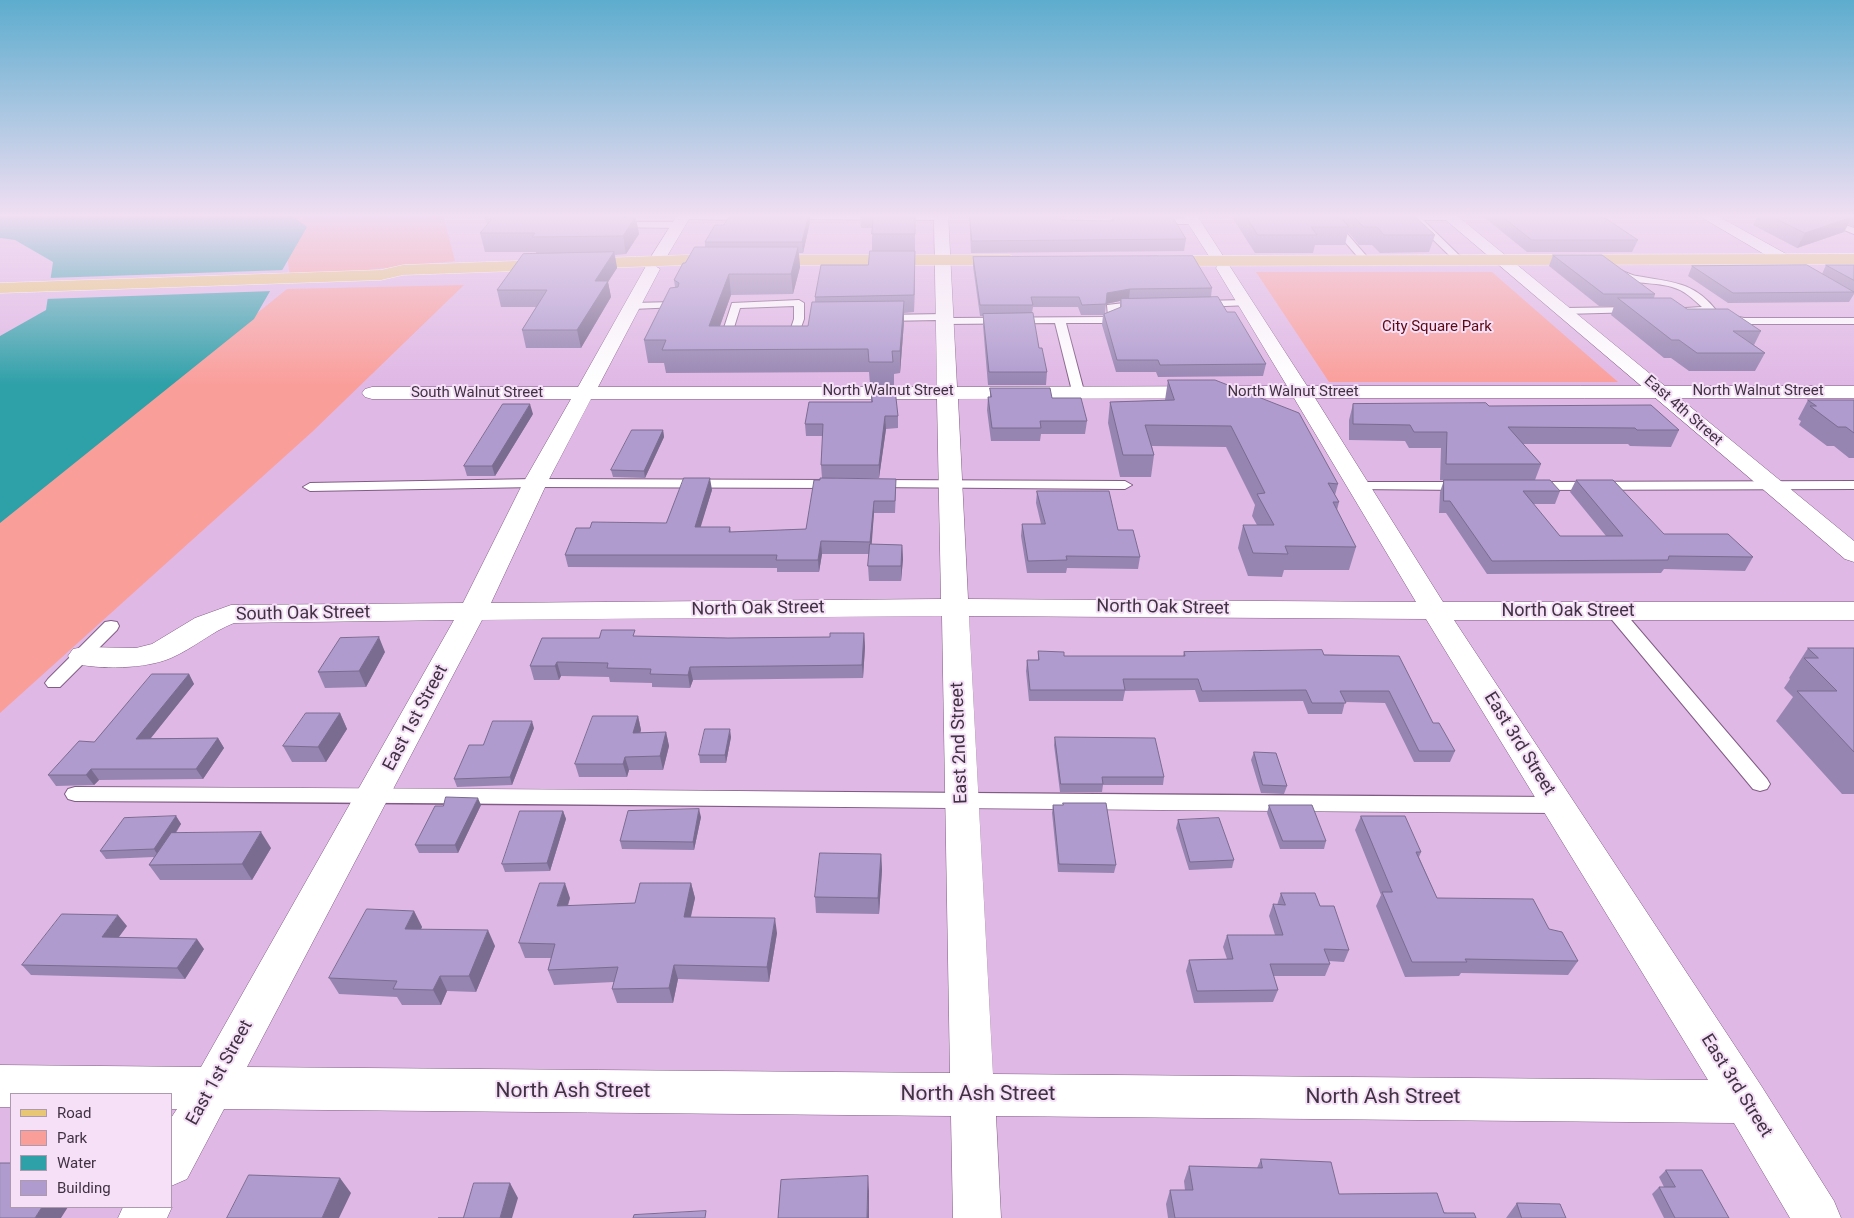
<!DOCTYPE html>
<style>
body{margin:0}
#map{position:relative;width:1854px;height:1218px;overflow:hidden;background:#e0b8e5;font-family:Roboto,sans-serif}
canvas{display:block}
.legend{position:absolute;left:10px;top:1093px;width:162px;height:115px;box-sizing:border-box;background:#f5e0f7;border:1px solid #ad9aaf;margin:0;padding:6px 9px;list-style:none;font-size:15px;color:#413144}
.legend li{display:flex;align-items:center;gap:10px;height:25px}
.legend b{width:25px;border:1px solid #ad9aaf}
</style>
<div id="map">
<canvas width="1854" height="1218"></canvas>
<ul class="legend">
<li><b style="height:6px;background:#e7c675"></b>Road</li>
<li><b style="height:14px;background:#fa9e9a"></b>Park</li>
<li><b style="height:14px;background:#2ea0a8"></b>Water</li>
<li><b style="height:14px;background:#af9bce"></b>Building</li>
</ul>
</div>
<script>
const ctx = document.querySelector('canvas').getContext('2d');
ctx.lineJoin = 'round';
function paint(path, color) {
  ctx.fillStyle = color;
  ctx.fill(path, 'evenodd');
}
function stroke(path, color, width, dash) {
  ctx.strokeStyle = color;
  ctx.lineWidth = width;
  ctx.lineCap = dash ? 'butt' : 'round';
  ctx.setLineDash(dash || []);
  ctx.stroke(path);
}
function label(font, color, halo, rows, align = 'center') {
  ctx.font = font + ' Roboto,sans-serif';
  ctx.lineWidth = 4;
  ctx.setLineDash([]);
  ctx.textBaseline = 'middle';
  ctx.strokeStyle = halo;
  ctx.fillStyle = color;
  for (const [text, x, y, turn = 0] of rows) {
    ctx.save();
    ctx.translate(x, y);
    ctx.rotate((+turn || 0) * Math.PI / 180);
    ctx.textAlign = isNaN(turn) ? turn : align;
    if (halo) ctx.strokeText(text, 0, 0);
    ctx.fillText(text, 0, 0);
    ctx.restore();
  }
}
const green = new Path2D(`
 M282 214H443L455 261 290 278Z
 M1256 272H1492L1618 382H1329Z
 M464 285 312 432 0 713V521L287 289Z`);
const water = new Path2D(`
 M0 214H290L307 227 254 319 0 523V336L46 310 53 262 15 240 0 238Z`);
const pier = new Path2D(`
 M285 270 273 291 45 299 48 278Z`);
const lane = new Path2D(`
 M683 214H752L756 217 752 220 680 219 679 217Z
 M789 214H941L945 217 941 220 786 219 785 217Z
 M1321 214H1330L1369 259V263H1363Z
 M1407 214 1452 215V219L1449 220H1423L1463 259V263H1457Z
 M1854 215V221L1837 222 1854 228V234L1827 223 1833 216Z
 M1153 219 1194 218 1198 221 1194 224H1150L1149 222Z
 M616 222H679L683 225 679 228 613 227 612 225Z
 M1615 268C1623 270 1629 275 1637 276 1670 282 1693 281 1716 310L1711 313 1685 312V308L1702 307C1693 299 1684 290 1672 287 1652 281 1626 286 1610 271Z
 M799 300 804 303V319L797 339 726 340 721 337 732 303ZM794 306V319L789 334H732L740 308Z
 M1246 300 1250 301V305L1201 307 1196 304 1201 301Z
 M1142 301 1147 304 1146 306 1117 310 1119 317 1106 323H1066L1084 391 1078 395 1072 391 1055 323 945 324 940 320 882 321 877 318 882 315 945 314 950 318 1105 317 1108 316 1107 305Z
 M675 302 680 305 679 307 632 309 627 306 632 303Z
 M1634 307 1638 308V312L1564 314 1559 311 1564 308Z
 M1724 314 1744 318H1854V324H1744L1720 319V315Z
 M535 479 835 480 842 484 835 488 535 487 310 491 303 487 310 483Z
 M875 480 1125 481 1132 485 1125 489 870 487 868 484Z
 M1854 481V489L1534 490 1527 486 1534 482Z
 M1359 482H1464L1471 486 1464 490 1354 489 1352 486Z
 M1614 606 1620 607 1767 779 1770 784 1767 789 1760 791 1753 789 1608 615 1606 611 1608 607Z
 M111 621 117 622 119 626 117 630 60 687H48L45 683 48 679 105 622Z
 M75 787C569 788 1064 795 1558 797L1565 800 1568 805 1565 810 1558 813C1064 810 569 803 75 801L68 799 65 794 68 789Z`);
const street = new Path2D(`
 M678 214H692L663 263H651L649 260Z
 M934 214H948L957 387 1287 386 1216 268 1218 265 1214 264 1182 214H1196L1307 386H1854V398H1315L1443 602H1854V620H1454L1762 1087 1834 1201 1841 1218H1790L1734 1123 996 1116 1001 1218H953L951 1116 224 1109 187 1179 171 1186V1118L177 1109H171V1094H11V1107H0V1065L201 1067 454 620 234 623C211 632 194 648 171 658 146 669 99 670 73 663L68 656 73 649 83 647 136 648 152 644 195 618 231 605 463 603 523 483 571 399H372L365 397 362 393 365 389 372 387H578L646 266 652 264 660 269 598 387H937ZM1294 398 1416 602 968 599 958 399ZM591 399H937L941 599 491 603 547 483ZM942 616 950 1073 247 1067 482 620ZM969 616 1426 619 1708 1080 993 1074Z
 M1696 214H1714L1788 255 1790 258 1782 263 1776 261Z
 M171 1206 172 1207 167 1218H118L123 1207Z`);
const secondary = new Path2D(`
 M1439 214H1455L1854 541V562L1845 559Z`);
const primary = new Path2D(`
 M1854 254V264L1158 266 1150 261 1158 256Z
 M686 255H1010L1018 260 1010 265H686L403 275 381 280 0 293V283L381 270 403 265Z`);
const wall = new Path2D(`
 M488 214H639L636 219 639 234 626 254 615 255 617 268 608 282 611 297 581 348H526L522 330 536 307H501L497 290 536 254V252H485L480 233 487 225 485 219Z
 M732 214H810V222L803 253H799L800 267 793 294 731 295 720 326H808L815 302V297L868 265 872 251V228H861L860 214H915V253L914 312 904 313V322L900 373 894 374V385H870L869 372 666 373 664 363H648L644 340 675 287 674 280 685 263 705 247V242L723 225Z
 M969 214H1056L1061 220 1111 221 1112 215 1186 239 1184 251 971 253Z
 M1230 214H1412L1435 235 1429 252 1380 253 1372 245H1359L1348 232 1345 245H1315L1313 253H1255Z
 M1480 214H1599L1638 240 1632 252H1527Z
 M1759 214H1844L1850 217 1851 214H1854V227L1848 224 1844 232 1797 248 1753 225Z
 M1553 255 1655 294 1654 298 1687 309 1761 331 1754 345 1765 353 1755 371H1689L1671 358H1664L1611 315 1614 306H1599L1549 266Z
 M973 257 1212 288 1211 297 1227 312 1266 364 1263 376 1158 377 1156 372H1116L1102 325 1103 315H1081L1078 307H1033L1032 313 1039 348 1047 372 1046 385H988L983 326V316H980L973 267ZM1120 301V308L1105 313 1106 304Z
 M1826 265H1854V294L1849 302 1728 303 1688 276 1692 266 1822 274Z
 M1168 380 1338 484 1335 495 1339 502 1337 510 1356 547 1349 570H1284L1282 577 1248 576 1238 548 1243 525H1257L1252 516 1255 505 1226 447 1152 446 1154 455 1151 477H1120L1108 423 1110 402 1165 400Z
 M990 388 1052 398 1087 421 1085 434H1041L1040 441H991L987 410 988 397H990Z
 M871 389 898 416V428L886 429 879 478H832L896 491 895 513H874L871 544 902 545 903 559 901 581H869L868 566 869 554H822L819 572H777V568L568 567 565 555 590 528 666 523 712 490 700 527H730L731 532 806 529 820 480 822 478 821 465 823 436H806L805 424 871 402Z
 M1808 400H1854V458H1849L1834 446H1827L1799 425 1801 421 1798 419Z
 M1353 404 1489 406 1679 430 1671 447 1630 446 1628 444H1523L1541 464 1535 480 1560 491 1555 504H1533L1560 536H1606L1570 492 1576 480 1664 534 1753 557 1745 571 1664 569 1661 573 1487 574 1446 513H1439L1440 492 1444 480H1440L1441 448H1409L1405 441 1349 440V420Z
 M533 414 495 476H467L464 466Z
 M663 430 664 437 645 478 613 477 611 470Z
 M1037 491 1118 530 1140 557 1138 569 1067 568 1066 573H1027L1021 536 1022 524H1041L1036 503Z
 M864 633 865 647 863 678 693 680 690 688 652 687V683L610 682 609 677 561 676 559 680H534L530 666 599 638 636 636 728 638 830 637Z
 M1808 648H1854V794H1842L1776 721 1793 697 1784 688 1790 679 1789 678Z
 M1038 651 1064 656H1183L1184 652 1399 656 1433 723 1455 751 1450 762H1414L1385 703 1345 702 1342 714H1308L1303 701 1199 702 1195 690 1125 691 1123 701H1029L1026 671 1027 660H1038Z
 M385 652 366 687 325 688 318 672Z
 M189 674 194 684 151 738H218L224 748 203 779 99 780 94 785 56 786 48 775Z
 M340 713 347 729 326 762H292L283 746Z
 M638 716 641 730 640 733 666 732 669 746 663 770H629L627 777H579L575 764Z
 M534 728 512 785 457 787 454 779 483 745Z
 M731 737 726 763H700L699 755Z
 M1055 737 1164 777 1163 785H1103L1102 792H1060L1054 745Z
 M1254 752 1287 786 1284 794 1261 793 1251 760Z
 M1063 803 1116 865 1114 873 1058 872 1052 813 1053 805H1063Z
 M481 805 458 853H419L415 845Z
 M1269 805 1326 841 1324 849H1280L1267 813Z
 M563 811 566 819 550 871 505 872 502 864Z
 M176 816 181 824 176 833 271 848 252 880H160L149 865 154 857 106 859 100 851Z
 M1361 816 1421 852 1419 857 1437 898 1549 929 1578 961 1568 975 1461 973 1459 976 1405 977 1376 906 1381 895 1355 830Z
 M701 817 694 850 622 849 620 841Z
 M1178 820 1234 860 1232 868 1189 870 1176 828Z
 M881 854 882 870 879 914 816 913 815 897Z
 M691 883 695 898 691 917 777 933 769 982 678 979 673 1003H617L612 989 614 982 554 985 548 970 551 958H525L519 943 570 898 568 906 635 903Z
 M1281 893 1320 906 1349 950 1344 962 1329 961 1330 964 1325 976H1273L1278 990 1273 1002 1194 1003 1186 971 1189 960 1227 959 1223 947 1227 935H1275L1269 916 1273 904 1277 905Z
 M414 911 422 927 421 929 495 946 476 992 447 991 441 1005H402L397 997 339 994 329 978Z
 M127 926 119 937 204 949 185 979 31 975 22 965Z
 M1261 1159 1339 1194 1476 1218H1168L1166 1204 1170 1190H1185L1184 1181 1189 1166 1257 1168Z
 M1666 1170 1729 1218H1664L1652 1194 1659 1187H1664L1659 1177Z
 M1517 1203 1566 1218H1506Z`);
const shadedWall = new Path2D(`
 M624 214H627L629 226 635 217 634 214H639L636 219 639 234 626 254 623 236V216Z
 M809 214H810V222L803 253 802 242Z
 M1852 217 1844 232 1797 248 1805 233Z
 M798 247 800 267 793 294 791 274Z
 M915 251V267L914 312V295Z
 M614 252 617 268 608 282 611 297 581 348 577 330 595 281Z
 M729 274 731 295 712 348 709 326Z
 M1130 289 1129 299 1106 304 1107 293Z
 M904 301V322L900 373V351Z
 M530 404 533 414 495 476 492 466Z
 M885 416 886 429 879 478V465Z
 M663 430 664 437 645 478 644 471Z
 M710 478 712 490 697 539 695 527Z
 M874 501V513L871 554 870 542Z
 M821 541 822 554 819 572 818 560Z
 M902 545 903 559 901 581V566Z
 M864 633 865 647 863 678 862 665Z
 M379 637 385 652 366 687 359 671Z
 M557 662 561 676 559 680 555 666Z
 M690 667 693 680 690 688 688 675Z
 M189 674 194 684 142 749 136 739Z
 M340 713 347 729 326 762 318 747Z
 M638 716 641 730 636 747 633 733Z
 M532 721 534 728 512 785 510 777Z
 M730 729 731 737 726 763 725 755Z
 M666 732 669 746 663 770 660 756Z
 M218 738 224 748 203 779 196 769Z
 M625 757 629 770 627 777 623 764Z
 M91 769 99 780 94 785 86 775Z
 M478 798 481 805 458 853 455 845Z
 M699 809 701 817 694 850 693 842Z
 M563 811 566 819 550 871 547 863Z
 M176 816 181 824 159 857 154 849Z
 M261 832 271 848 252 880 242 864Z
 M881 854 882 870 879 914 878 898Z
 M565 883 570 898 562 921 557 906Z
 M691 883 695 898 687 932 684 917Z
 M414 911 422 927 413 945 405 929Z
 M118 915 127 926 111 947 102 937Z
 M775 918 777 933 769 982 767 967Z
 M488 930 495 946 476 992 469 976Z
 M197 939 204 949 185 979 177 968Z
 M674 965 678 979 673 1003 669 988Z
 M440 976 447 991 441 1005 433 990Z
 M868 1176 869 1191V1218H867Z
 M340 1178 351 1193 339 1218H322Z
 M510 1183 518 1198 512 1218H500Z
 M42 1207H68L61 1218H35Z`);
const building = new Path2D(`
 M488 214H624L623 216H636L623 236 532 237 535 233H480L492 219H485Z
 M732 214H809L802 242H705L715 225H723Z
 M874 214H915V234H872Z
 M970 214 1059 215 1061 220 1114 221 1112 215 1171 214 1186 239 972 241Z
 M1245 214H1337L1349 227H1311L1317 235H1258Z
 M1352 214H1412L1435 235H1384L1377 227H1364Z
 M1499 214H1599L1638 240H1532Z
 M1767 214H1844L1852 217 1805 233Z
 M695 247H798L791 274H729L709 326H808L812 302 904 301 900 351H892L893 362H869L868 349 662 350 666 340H644L670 288 678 287 679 283 674 280 683 263H685Z
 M870 251H915L914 295 815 297 821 265H868Z
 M614 252 595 281H608L577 330H522L547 290H497L523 254Z
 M1553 255H1602L1655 294H1604Z
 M1193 256 1212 288 1130 289 1107 293 1106 304 1082 305 1079 297H1031L1033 305H980L973 257Z
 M1807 265 1854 292 1733 293 1692 266Z
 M1826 265H1854V280Z
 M1218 297 1227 312H1235L1266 364 1160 365 1158 360H1117L1104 314 1121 307V299Z
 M1618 298H1671L1687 309H1728L1761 331H1733L1765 353H1697L1679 340H1672Z
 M1033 313 1039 348H1042L1047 372H989L983 314Z
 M1168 380H1215L1299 413 1338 484 1328 483 1339 502H1333L1356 547 1285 546 1288 554 1253 553 1243 525H1274L1257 494 1265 493 1231 426 1145 425 1154 455H1123L1110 402 1174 400Z
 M990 388H1050L1052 398H1081L1087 421H1040L1041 428H992L988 397H991Z
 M871 389H895L898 416H885L879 465H821L823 424H805L809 402H872Z
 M1808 400H1854V433L1846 427H1838L1810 406H1816Z
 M1486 403 1489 406 1651 405 1679 430H1637L1635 428 1508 427 1541 464H1446L1447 432H1414L1410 425 1353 424V404Z
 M503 404H530L492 466H464Z
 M632 430H663L644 471 611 470Z
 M684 478H710L695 527H730L729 532 806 529 814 480H820V478L896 479 895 501H874L870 542 821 541 818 560H776L777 555H565L576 528H590L592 522 666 523Z
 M1444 480H1550L1560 491H1523L1560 536H1623L1576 480H1613L1664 534H1728L1753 557 1669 556 1668 560 1492 561 1450 501H1444Z
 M1037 491H1109L1118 530H1133L1140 557 1066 556 1067 560 1028 561 1022 524H1045Z
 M870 544 902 545 901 566H868Z
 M602 630H635L633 636 728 638 830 637V633H864L862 665 690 667 688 675 650 674 651 669 607 668 608 663 557 662 555 666H530L542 638H599Z
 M379 637 359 671 318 672 340 638Z
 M1808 648H1854V752L1797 691H1837L1804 658H1818Z
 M1322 650 1324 655 1399 656 1433 723H1439L1455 751H1419L1389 691H1340L1346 703H1312L1306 690 1202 691 1198 679H1123L1125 690H1030L1027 660H1039L1038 651 1064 652V656H1185L1184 652Z
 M152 674H189L136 739 218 738 196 769H91L86 775H48L79 741 94 742Z
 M306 713H340L318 747 283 746Z
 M593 716H638L633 733 666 732 660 756 625 757 623 764H575Z
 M493 721H532L510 777 454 779 469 745H483Z
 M705 729H730L725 755H699Z
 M1055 737 1155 738 1164 777H1102L1103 784H1061Z
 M1254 752 1276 753 1287 786 1263 785Z
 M446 797 478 798 455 845H415L435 806H443Z
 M1063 803H1106L1116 865 1059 864 1053 805H1063Z
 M1269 805H1312L1326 841H1283Z
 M699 809 693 842 620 841 628 811Z
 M520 811H563L547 863 502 864Z
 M176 816 154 849 100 851 124 818Z
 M1361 816H1405L1421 852H1416L1437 898 1533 899 1549 929 1562 932 1578 961 1465 959 1467 962H1412L1382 892H1392Z
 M1219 818 1234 860 1190 862 1178 820Z
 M261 832 242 864 149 865 171 833Z
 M820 853 881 854 878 898 815 897Z
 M540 883H565L557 906 635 903 640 883H691L684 917 775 918 767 967 674 965 669 988 612 989 618 967 548 970 555 944 519 943Z
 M1281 893H1315L1320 906H1334L1349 950 1324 949 1330 964H1270L1278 990 1197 991 1189 960 1233 959 1227 935H1283L1273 904 1285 905Z
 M367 909 414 911 405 929 488 930 469 976H440L433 990 393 989 397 981 329 978Z
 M62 914 118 915 102 937 197 939 177 968 22 965Z
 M1261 1159 1331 1162 1339 1194 1437 1193 1444 1213H1474L1476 1218H1175L1170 1190H1193L1189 1166 1262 1168Z
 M0 1163H11V1207H42L35 1218H0Z
 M1666 1170H1702L1729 1218H1675L1659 1187H1675Z
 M249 1175 340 1178 322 1218H227Z
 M868 1176 867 1218H778L781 1180Z
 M474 1183H510L500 1218H438H463Z
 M1517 1203 1560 1204 1566 1218H1522Z
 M706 1211 705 1218H633L634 1215Z`);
const farParknames = [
 ["City Square Park",1437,327]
];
const farStreetnames = [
 ["North Walnut Street",888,391],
 ["North Walnut Street",1758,391],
 ["North Walnut Street",1293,392],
 ["South Walnut Street",477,393],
 ["East 4th Street",1683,411,41]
];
const streetNames = [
 ["North Oak Street",1163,608,1],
 ["North Oak Street",758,609,-1],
 ["North Oak Street",1568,611],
 ["South Oak Street",303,614,-1],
 ["East 1st Street",416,718,-62],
 ["East 2nd Street",960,743,-92],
 ["East 3rd Street",1519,744,58],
 ["East 1st Street",220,1073,-61],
 ["East 3rd Street",1736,1086,58]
];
const nearStreetnames = [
 ["North Ash Street",573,1092],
 ["North Ash Street",978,1095],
 ["North Ash Street",1383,1098]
];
paint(green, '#fa9e9a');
paint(water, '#2ea0a8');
paint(pier, '#e0b8e5');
stroke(lane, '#805c85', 2);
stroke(street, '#805c85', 1);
stroke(secondary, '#805c85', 1);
stroke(primary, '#fff', 1);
paint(lane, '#fff');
paint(street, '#fff');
paint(secondary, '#fff');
paint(primary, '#e7c675');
paint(wall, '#9685b1');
paint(shadedWall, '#7a6c90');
paint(building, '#af9bce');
stroke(building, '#7a6c90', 1);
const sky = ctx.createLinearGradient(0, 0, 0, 385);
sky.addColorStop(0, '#5dacce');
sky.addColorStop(0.56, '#f1dff3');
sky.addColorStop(1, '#f1dff300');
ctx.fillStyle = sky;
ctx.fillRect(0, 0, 1854, 385);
label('15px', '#5f0912', '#f5e0f7', farParknames);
label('15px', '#413144', '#f5e0f7', farStreetnames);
label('18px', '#413144', '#f5e0f7', streetNames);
label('21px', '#413144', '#f5e0f7', nearStreetnames);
</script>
